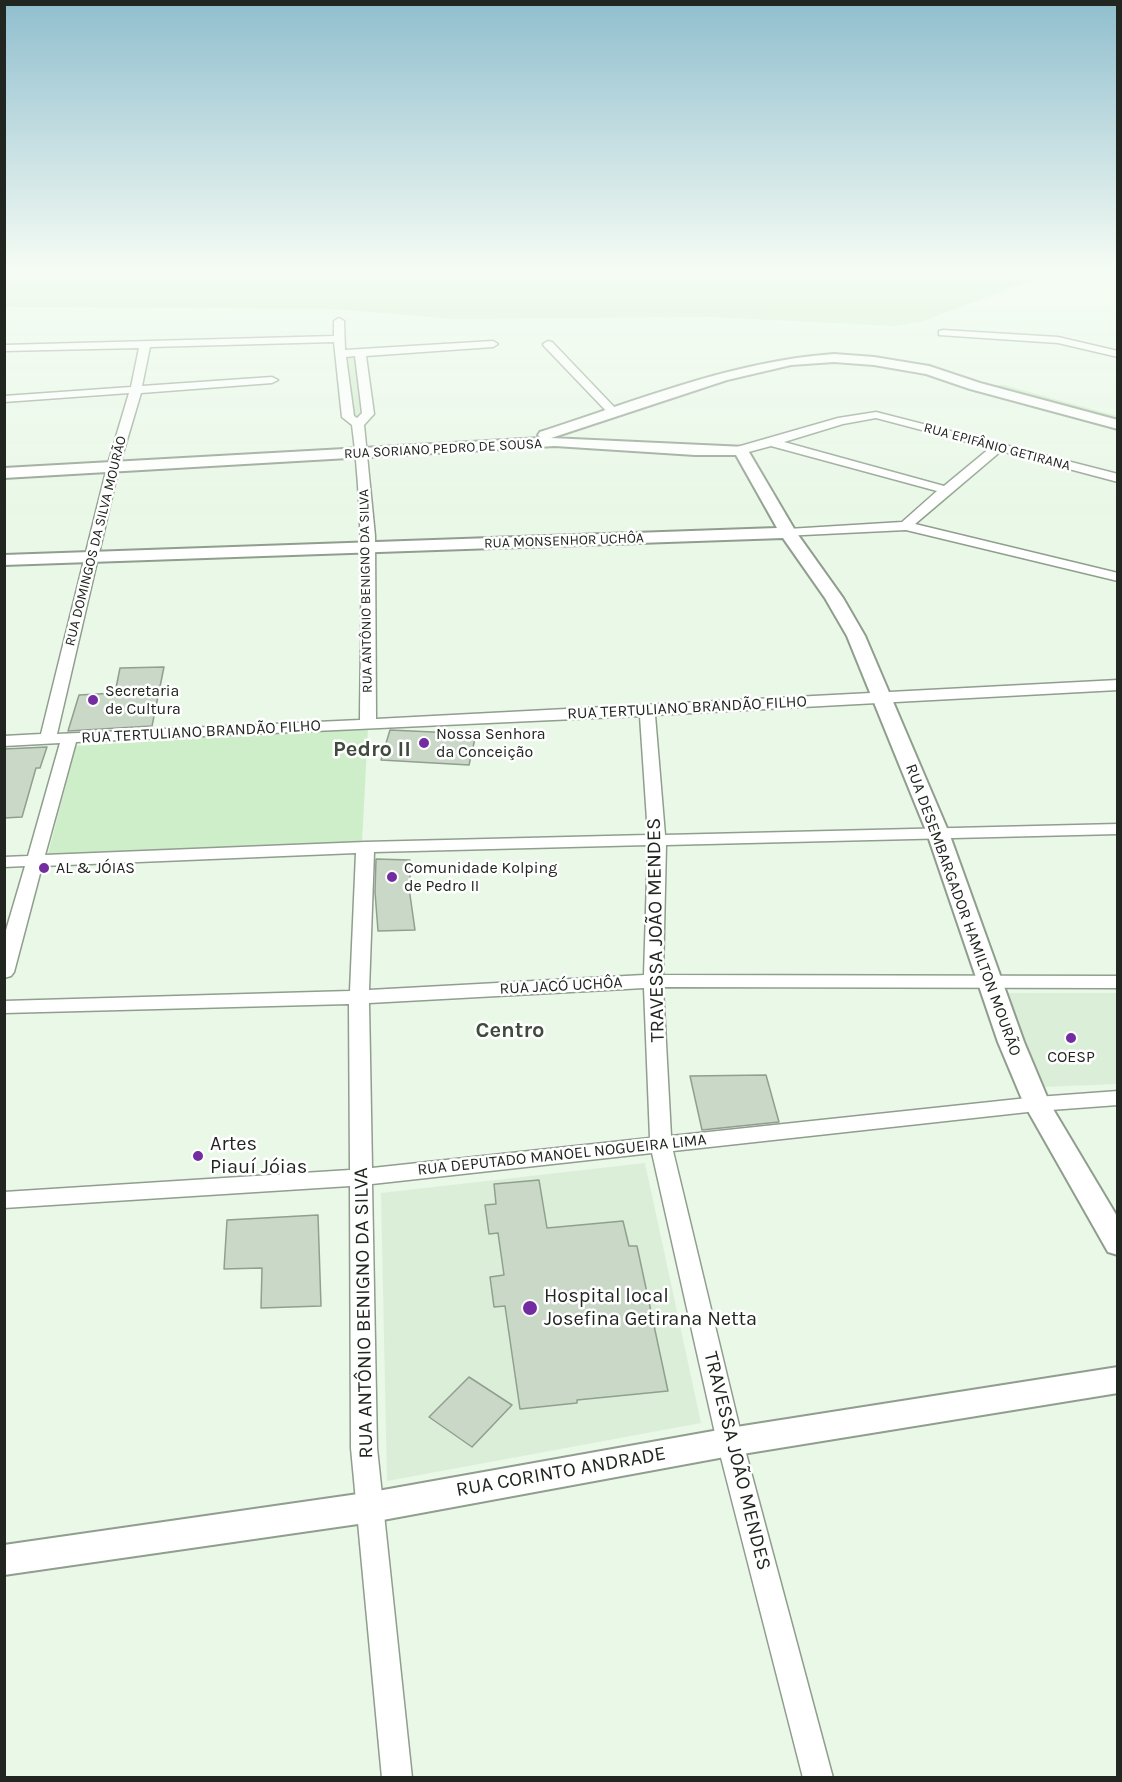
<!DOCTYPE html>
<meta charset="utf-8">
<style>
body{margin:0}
#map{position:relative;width:1122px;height:1782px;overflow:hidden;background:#e9f8e7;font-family:Karla,sans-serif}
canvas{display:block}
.frame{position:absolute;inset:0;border:6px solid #212620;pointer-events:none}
</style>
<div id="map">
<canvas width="1122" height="1782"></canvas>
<div class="frame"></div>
</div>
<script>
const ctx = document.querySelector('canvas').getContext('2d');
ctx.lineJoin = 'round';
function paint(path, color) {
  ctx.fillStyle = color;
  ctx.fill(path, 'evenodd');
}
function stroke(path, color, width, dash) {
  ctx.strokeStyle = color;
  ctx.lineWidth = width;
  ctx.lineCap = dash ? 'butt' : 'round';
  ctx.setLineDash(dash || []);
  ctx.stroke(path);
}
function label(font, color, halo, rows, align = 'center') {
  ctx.font = font + ' Karla,sans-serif';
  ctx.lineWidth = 5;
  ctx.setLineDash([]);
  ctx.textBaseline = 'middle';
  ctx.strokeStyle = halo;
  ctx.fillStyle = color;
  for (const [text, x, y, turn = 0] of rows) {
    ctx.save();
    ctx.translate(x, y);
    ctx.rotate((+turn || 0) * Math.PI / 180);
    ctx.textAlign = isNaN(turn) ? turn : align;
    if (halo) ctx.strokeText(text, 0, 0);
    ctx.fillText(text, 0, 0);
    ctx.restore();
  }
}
const built = new Path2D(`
 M1005 993H1117V1084L1043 1087Z
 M645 1163 701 1423 387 1481 381 1193Z`);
const green = new Path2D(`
 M5 267H1087L1013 287 924 321 894 326 709 317 454 319 333 309 5 307Z
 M358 353 364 416 351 417 344 354Z
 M992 385H1004L1117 416V422L992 387Z
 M368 728 362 842 48 854 76 746Z`);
const building = new Path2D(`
 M164 667 152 726 68 731 79 695 115 693 120 668Z
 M390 730 476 734 469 765 381 760Z
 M47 747 40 768H36L22 817 4 818V749Z
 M376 859 410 860V895L415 930 378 931 375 892Z
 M766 1075 779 1122 702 1130 690 1076Z
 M539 1180 547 1228 623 1221 629 1246H637L668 1391 577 1400V1403L520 1409 505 1306 494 1307 490 1277 504 1275 498 1233 489 1234 485 1205 496 1204 494 1184Z
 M318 1215 321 1306 261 1308 262 1268 224 1269 227 1220Z
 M469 1377 512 1405 472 1447 429 1417Z`);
const minor = new Path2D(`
 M339 318 344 321 345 350 493 341 498 344 493 347 366 356 374 414 364 425 375 536 376 719 1118 680V690L655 715 665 835 1118 824V834L666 845 663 975 1118 976V988L663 987 671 1136 1037 1097 1118 1091V1105L1037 1111 673 1151 743 1442 833 1778H803L717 1442 652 1153 372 1184 377 1448 412 1778H382L351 1448 350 1186 4 1208V1192L350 1170 349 1004 4 1013V1001L350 991 356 853 42 866 14 972 11 976 4 978V937L25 866 4 867V857L28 856 60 743 4 746V736L41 734 107 467 129 393 4 402V396L131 387 139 348 4 351V345L334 336V321ZM334 342 342 417 352 425C365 523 361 621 360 720L57 734 119 467 141 393 272 383 278 380 272 377 142 386 150 347ZM355 356 362 413 357 418 354 416 346 357ZM640 716 648 835 365 842 45 855 76 742ZM648 845 644 975 369 990 374 852ZM644 988 650 1138 372 1168 369 1003Z
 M943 330 1058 337 1118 351V357L1058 343 939 335V331Z
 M548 341 552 342 618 411V415H610L544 346 543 344Z
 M876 412 1118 474V482L1001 451 915 524 1118 573V581L906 530 783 536 781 533 788 529 902 522 937 491 771 446 741 454 735 450 737 447 838 418ZM876 418 990 448 944 486 784 442 843 424Z`);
const tertiary = new Path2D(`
 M834 354 874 357 929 366 980 383 1118 420V429L970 389 926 374 874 365 834 362 791 365 727 380 551 438 746 447 796 532 843 598 865 636 949 833 1024 1042 1050 1104 1118 1218V1255L1108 1252 1024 1104 998 1042 927 833 847 636 825 598 783 538 4 565V555L777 528 736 455H695L555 446 4 478V468L541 438 538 435 540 432C636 401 733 361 834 354Z
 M1118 1367V1393L730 1456 372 1522 4 1575V1545L372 1492 730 1428Z`);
const markers = [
 [93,700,6,"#732da1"],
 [424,743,6,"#732da1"],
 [44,868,6,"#732da1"],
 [392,877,6,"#732da1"],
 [1071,1038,6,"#732da1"],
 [198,1156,6,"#732da1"],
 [530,1308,8,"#732da1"]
];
const farStreetnames = [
 ["RUA EPIFÂNIO GETIRANA",997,447,15],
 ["RUA SORIANO PEDRO DE SOUSA",443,449,-3],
 ["RUA DOMINGOS DA SILVA MOURÃO",96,541,-76],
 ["RUA MONSENHOR UCHÔA",564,541,-2],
 ["RUA ANTÔNIO BENIGNO DA SILVA",366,591,-91]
];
const poiNames = [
 ["Secretaria",105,691],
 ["de Cultura",105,709],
 ["Nossa Senhora",436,734],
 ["da Conceição",436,752],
 ["AL & JÓIAS",56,868],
 ["Comunidade Kolping",404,868],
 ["de Pedro II",404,886],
 ["COESP",1071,1057,"center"]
];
const streetNames = [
 ["RUA TERTULIANO BRANDÃO FILHO",687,708,-3],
 ["RUA TERTULIANO BRANDÃO FILHO",201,732,-3],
 ["RUA DESEMBARGADOR HAMILTON MOURÃO",963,910,70],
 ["RUA JACÓ UCHÔA",561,986,-3],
 ["RUA DEPUTADO MANOEL NOGUEIRA LIMA",562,1155,-6]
];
const nearStreetnames = [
 ["TRAVESSA JOÃO MENDES",656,930,-91],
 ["RUA ANTÔNIO BENIGNO DA SILVA",364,1313,-91],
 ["TRAVESSA JOÃO MENDES",737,1461,76],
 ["RUA CORINTO ANDRADE",561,1472,-10]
];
const nearPoinames = [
 ["Artes",210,1144],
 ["Piauí Jóias",210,1167],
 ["Hospital local",544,1296],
 ["Josefina Getirana Netta",544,1319]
];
const districtNames = [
 ["Pedro II",372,750],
 ["Centro",510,1031]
];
paint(built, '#dbefd8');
paint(green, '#ceedc9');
paint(building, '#c9d8c7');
stroke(building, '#919f8f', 1.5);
stroke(minor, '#909e8e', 3);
stroke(tertiary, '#909e8e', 4);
paint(minor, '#fff');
paint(tertiary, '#fff');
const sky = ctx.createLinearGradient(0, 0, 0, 517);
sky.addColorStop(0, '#90bece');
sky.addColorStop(0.52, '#f5fcf4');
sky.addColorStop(1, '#f5fcf400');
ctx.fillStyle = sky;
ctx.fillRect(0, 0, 1122, 517);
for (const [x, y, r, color] of markers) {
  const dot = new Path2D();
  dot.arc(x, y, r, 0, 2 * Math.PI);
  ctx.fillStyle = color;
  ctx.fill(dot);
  stroke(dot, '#fff', 2);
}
label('14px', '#212620', '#fff', farStreetnames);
label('16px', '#212620', '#fff', poiNames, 'left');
label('16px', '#212620', '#fff', streetNames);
label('20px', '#212620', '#fff', nearStreetnames);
label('20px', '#212620', '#fff', nearPoinames, 'left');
label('bold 22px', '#3f4b3d', '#fff', districtNames);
</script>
